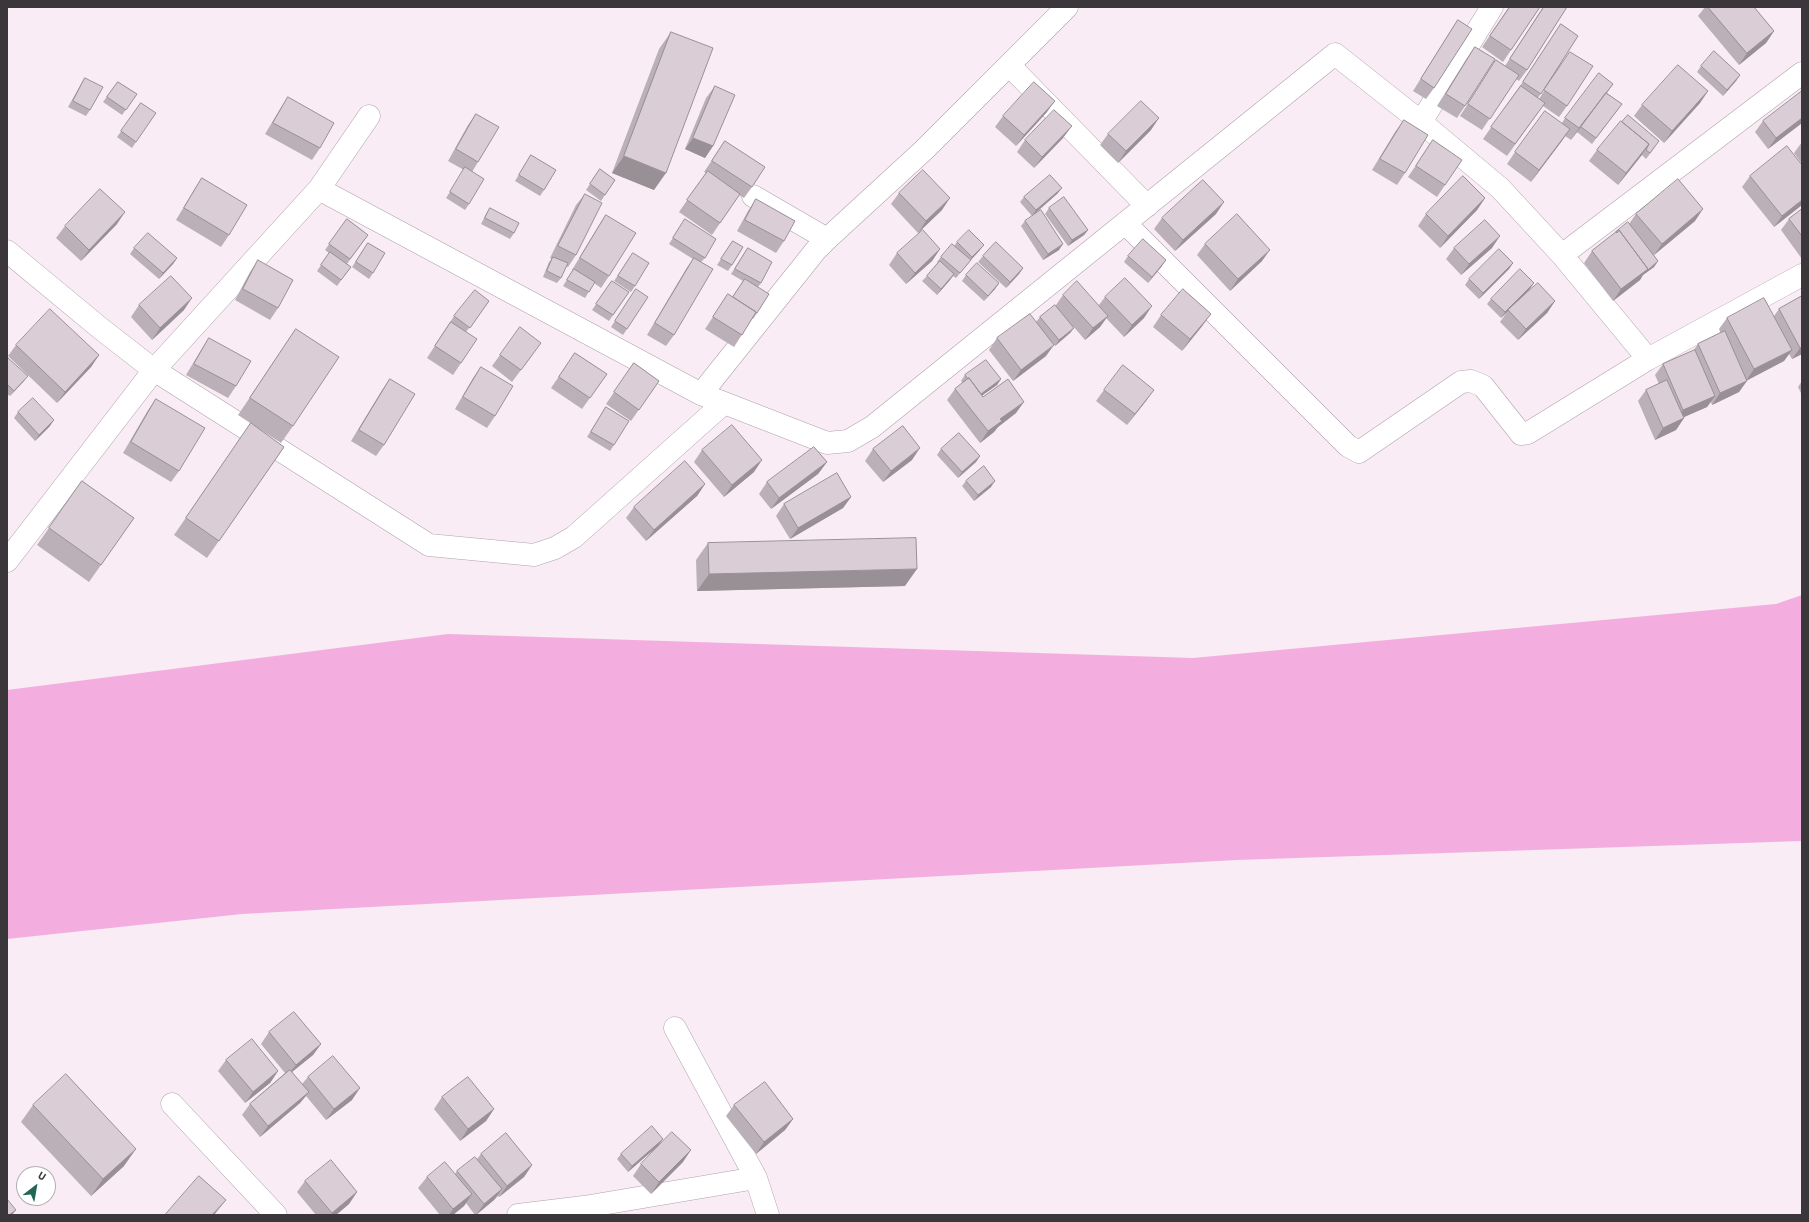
<!DOCTYPE html>
<style>
body{margin:0}
#map{position:relative;width:1809px;height:1222px;overflow:hidden;background:#f9ecf5;font-family:"Source Sans 3",sans-serif}
canvas{display:block}
.frame{position:absolute;inset:0;border:8px solid #3b363a;pointer-events:none}
.north{position:absolute;left:16px;top:1166px;width:40px;height:40px;box-sizing:border-box;background:#fff;border:1px solid #b1afb0;border-radius:50%;rotate:31deg;font-size:11px;font-weight:700;line-height:16px;text-align:center;color:#3b363a}
.north::after{content:'';display:block;margin:auto;width:14px;height:18px;background:#226555;clip-path:polygon(50% 0,100% 100%,50% 72%,0 100%)}
</style>
<div id="map">
<canvas width="1809" height="1222"></canvas>
<div class="frame"></div>
<div class="north">U</div>
</div>
<script>
const ctx = document.querySelector('canvas').getContext('2d');
ctx.lineJoin = 'round';
function paint(path, color) {
  ctx.fillStyle = color;
  ctx.fill(path, 'evenodd');
}
function stroke(path, color, width, dash) {
  ctx.strokeStyle = color;
  ctx.lineWidth = width;
  ctx.lineCap = dash ? 'butt' : 'round';
  ctx.setLineDash(dash || []);
  ctx.stroke(path);
}
const water = new Path2D(`
 M1802 595V841L1237 860 242 914 7 939V690L448 634 1193 658 1776 604Z`);
const minor = new Path2D(`
 M1009 65 1147 206
 M1421 122 1492 7
 M319 189 369 116
 M1125 223 1348 446 1359 452 1461 382 1471 381 1483 386 1521 434 1528 433 1648 359 1802 275
 M827 239 924 150 1067 7
 M7 251 100 328 154 370 429 545 534 555 555 548 574 537 724 403
 M1562 255 1648 359
 M701 394 816 250 827 239 753 196
 M7 561 154 370 319 189 701 394 827 443 848 441 872 427 1335 54 1421 122 1500 188 1562 255 1802 73
 M675 1028 756 1178
 M172 1104 276 1215
 M518 1215 584 1207 756 1178 768 1215`);
const wall = new Path2D(`
 M1509 7H1540L1503 62 1482 47Z
 M1543 7H1567L1527 70 1519 81 1516 79 1482 130 1460 116 1496 60 1505 66Z
 M1705 7H1754L1774 31 1766 43 1739 65 1698 16Z
 M1458 20 1434 88 1426 99 1413 91 1450 32Z
 M1561 24 1578 36 1538 98 1539 99 1562 63 1567 106 1559 117 1543 106 1507 156 1483 139 1518 89Z
 M671 32 654 190 612 173 659 49Z
 M1475 47 1465 106 1457 118 1437 106 1467 58Z
 M1701 66 1740 75 1736 81 1723 96 1697 72Z
 M85 78 90 110 86 116 68 107 81 84Z
 M118 82 137 94 122 115 103 102Z
 M1613 84 1607 93 1622 104 1592 144 1577 132 1596 107 1571 140 1565 136 1531 182 1507 164 1515 152 1562 123 1565 118Z
 M715 86 713 146 705 158 685 149 706 98Z
 M1708 91 1700 103 1664 143 1634 116 1642 105Z
 M288 97 320 148 312 160 265 134 280 109Z
 M141 103 136 142 132 148 117 137Z
 M1047 112 1016 146 995 127 1003 116Z
 M476 114 478 162 472 172 469 204 465 210 446 198 464 170 448 161 468 125Z
 M1404 120 1405 173 1397 185 1372 170 1395 132Z
 M1763 121 1802 123 1768 149 1755 132Z
 M1622 122 1655 147 1646 159 1642 155 1618 185 1589 161 1597 150Z
 M1151 130 1118 163 1100 145 1108 134Z
 M1063 138 1034 168 1017 152 1025 140Z
 M1433 140 1445 185 1437 197 1408 177Z
 M725 141 752 187 744 198 739 195 712 235 679 212 706 173 704 172Z
 M1802 142V164L1794 153Z
 M531 155 544 190 540 196 515 181Z
 M600 169 615 180 601 201 586 190Z
 M1750 176 1802 205 1774 227 1742 187Z
 M202 178 229 235 221 247 176 220 194 190Z
 M1062 188 1057 194 1032 216 1020 202 1024 197Z
 M899 193 942 210 918 233 891 204Z
 M585 194 576 255 568 267 566 266 561 278 557 283 543 277 549 262 552 259 550 258 576 205Z
 M1485 198 1477 210 1440 248 1418 226 1426 214Z
 M756 199 784 241 776 253 737 231 748 211Z
 M490 208 514 233 510 239 481 224 486 214Z
 M1049 208 1088 230 1084 235 1068 246 1045 214Z
 M1802 209V259L1781 230 1789 219Z
 M1216 214 1175 251 1154 229 1162 218Z
 M1636 214 1695 221 1654 255 1658 261 1654 267 1643 275 1640 280 1613 301 1584 263 1592 251 1613 235 1616 232 1629 224Z
 M606 215 609 276 601 288 594 283 585 298 563 286 573 270H572L598 227Z
 M347 219 368 235 347 264 351 267 337 286 317 271 329 253 325 250Z
 M685 219 705 258 701 262 674 335 666 346 647 335 686 269 693 259 669 244Z
 M1025 221 1059 250 1043 260 1021 226Z
 M117 224 81 261 56 238 65 226Z
 M733 241 732 265 728 271 717 265Z
 M957 242 980 250 971 260 956 278 953 276 950 280 937 295 922 281 927 276 938 263 937 262 941 257 954 246Z
 M368 243 373 273 369 279 352 267Z
 M1205 244 1262 261 1230 291 1197 255Z
 M134 248 177 258 173 264 159 279 130 254Z
 M748 248 761 283 758 287 757 313 753 319H752L734 347 705 329 728 294 733 297 743 281 731 274Z
 M1454 248H1492L1461 275 1446 259Z
 M940 249 932 261 906 284 889 265 897 253Z
 M983 256 1023 268 1019 274 1006 288 978 262Z
 M1128 256 1162 266 1148 283 1124 262Z
 M629 259 635 286 631 292 614 281Z
 M258 260 278 308 270 320 235 300 250 272Z
 M1513 263 1509 269 1479 299 1465 285 1469 279Z
 M966 275 999 283 995 289 984 301 962 281Z
 M612 281 629 292 609 321 592 310Z
 M1530 289 1515 304 1555 301 1547 313 1518 340 1500 322 1507 312 1501 318 1487 304 1491 299Z
 M632 295 627 329 623 335 611 327Z
 M1063 295 1099 305 1105 297 1144 318 1124 337 1106 318 1100 327 1085 340 1073 326 1074 328 1070 333 1055 346 1050 340 1046 356 1013 381 989 350 997 338 1036 322 1040 317 1056 305Z
 M1802 296V354L1792 359 1789 354 1784 361 1747 380 1739 392 1712 405 1711 402 1707 407 1684 417V418L1676 430 1655 440 1638 401 1646 390 1659 384 1655 375 1663 364 1693 351 1698 344 1721 334 1719 329 1727 318 1774 316 1779 309Z
 M489 301 466 332 461 363 453 375 427 358 454 316Z
 M139 305 184 310 152 340 131 317Z
 M1161 315 1203 325 1182 351 1153 327Z
 M296 329 293 426 281 443 238 415Z
 M209 338 236 386 228 398 186 375 201 350Z
 M16 345 99 355 91 367 57 403 8 356Z
 M575 353 607 374 582 409 551 388Z
 M533 354 512 382 492 366 500 355Z
 M7 359 24 381 10 396 7 394Z
 M634 363 659 381 631 421 606 404Z
 M481 367 495 416 487 428 455 409 473 378Z
 M965 375 1001 379 997 385 982 395 983 397 1016 413 998 427 994 432 980 443 947 400 955 389 963 383 961 381Z
 M390 379 384 445 376 456 351 441 382 390Z
 M1802 381V395L1798 387Z
 M1104 390 1146 401 1127 425 1096 401Z
 M156 399 179 471 171 482 123 453 148 410Z
 M606 407 614 445 610 451 587 437Z
 M18 412 50 426 35 441 14 418Z
 M251 423 284 447 207 558 174 535Z
 M873 449 912 460 883 482 865 461Z
 M941 449 980 456 976 462 958 478 937 455Z
 M702 450 754 472 724 497 694 462Z
 M827 462 818 474 771 509 759 494 767 482Z
 M82 481 134 518 89 582 37 545Z
 M966 481 991 487 974 501 962 486Z
 M705 484 697 496 646 541 626 518 634 507Z
 M851 497 843 508 790 539 776 516 784 504Z
 M708 543 905 586 697 591 696 560Z
 M269 1032 321 1044 313 1055 292 1072 302 1084 308 1077 352 1100 326 1120 306 1096 300 1103 260 1137 242 1115 250 1104 285 1073 261 1044Z
 M226 1060 278 1071 270 1083 245 1103 218 1071Z
 M442 1097 494 1109 486 1121 460 1141 434 1109Z
 M33 1105 124 1166 91 1196 21 1122Z
 M734 1105 793 1119 785 1130 756 1154 726 1116Z
 M659 1145 628 1172 617 1159 621 1154Z
 M481 1154 532 1165 524 1177 499 1197 498 1196 494 1200 476 1215H475L466 1203 464 1206 453 1215H440L418 1188 427 1177 455 1174 457 1171 477 1159Z
 M683 1162 651 1194 633 1176 641 1164Z
 M305 1181 357 1192 349 1204 336 1215H316L297 1192Z`);
const shadedWall = new Path2D(`
 M1774 31 1766 43 1739 65 1747 53Z
 M1740 75 1736 81 1723 96 1727 90Z
 M1613 84 1605 95 1571 140 1579 128Z
 M1708 91 1700 103 1664 143 1672 131Z
 M1055 101 1047 112 1016 146 1024 135Z
 M1159 118 1151 130 1118 163 1126 151Z
 M1802 118V123L1768 149 1776 138Z
 M1072 126 1063 138 1034 168 1042 157Z
 M1570 129 1562 141 1531 182 1539 170Z
 M693 138 713 146 705 158 685 149Z
 M1649 144 1641 156 1618 185 1626 173Z
 M624 156 666 173 654 190 612 173Z
 M1062 188 1057 194 1032 216 1036 210Z
 M950 198 942 210 918 233 926 221Z
 M1485 198 1477 210 1440 248 1448 236Z
 M1802 200V205L1774 227 1782 216Z
 M1224 202 1216 214 1175 251 1183 240Z
 M1703 209 1695 221 1654 255 1662 244Z
 M125 212 117 224 81 261 89 250Z
 M1088 230 1084 235 1068 246 1072 240Z
 M1500 236 1492 248 1461 275 1469 264Z
 M1063 244 1059 250 1043 260 1048 254Z
 M984 245 980 250 968 263 972 257Z
 M940 249 932 261 906 284 915 273Z
 M1270 250 1262 261 1230 291 1238 279Z
 M177 258 173 264 159 279 163 273Z
 M1166 260 1162 266 1148 283 1152 277Z
 M1658 261 1654 267 1643 275 1640 280 1613 301 1621 289Z
 M1513 263 1509 269 1479 299 1483 293Z
 M1023 268 1019 274 1006 288 1010 282Z
 M954 274 950 280 937 295 941 289Z
 M999 283 995 289 984 301 988 296Z
 M1534 283 1530 289 1501 318 1505 312Z
 M192 298 184 310 152 340 160 328Z
 M1555 301 1547 313 1518 340 1526 329Z
 M1152 306 1144 318 1124 337 1132 325Z
 M1211 314 1203 325 1182 351 1190 339Z
 M1108 316 1100 327 1085 340 1093 328Z
 M1074 328 1070 333 1055 346 1059 340Z
 M1054 345 1046 356 1013 381 1021 370Z
 M1802 347V354L1792 359 1800 348Z
 M1792 350 1784 361 1746 381 1754 369Z
 M99 355 91 367 57 403 65 392Z
 M28 376 24 381 10 396 14 391Z
 M1001 379 997 385 976 400 980 394Z
 M1747 381 1739 392 1712 405 1720 393Z
 M1154 390 1146 401 1127 425 1135 414Z
 M1715 396 1707 407 1675 421 1683 410Z
 M1024 402 1016 413 998 427 994 432 980 443 988 431 1000 419Z
 M1684 418 1676 430 1655 440 1663 428Z
 M54 420 50 426 35 441 39 435Z
 M920 448 912 460 883 482 891 471Z
 M980 456 976 462 958 478 962 472Z
 M762 460 754 472 724 497 732 485Z
 M827 462 818 474 771 509 779 498Z
 M995 481 991 487 974 501 978 495Z
 M705 484 697 496 646 541 654 530Z
 M851 497 843 508 790 539 798 528Z
 M917 569 905 586 697 591 709 574Z
 M321 1044 313 1055 287 1076 296 1065Z
 M278 1071 270 1083 245 1103 253 1092Z
 M360 1088 352 1100 326 1120 334 1109Z
 M309 1092 300 1103 260 1137 268 1126Z
 M494 1109 486 1121 460 1141 468 1129Z
 M793 1119 785 1130 756 1154 764 1142Z
 M663 1139 659 1145 628 1172 632 1166Z
 M136 1149 124 1166 91 1196 103 1179Z
 M691 1150 683 1162 651 1194 659 1182Z
 M532 1165 524 1177 499 1197 507 1186Z
 M502 1189 494 1200 476 1215 484 1204Z
 M357 1192 349 1204 336 1215H331L332 1213Z
 M472 1194 464 1206 453 1215H449L453 1209Z
 M226 1200 214 1215H212Z
 M16 1210 12 1215H9Z`);
const building = new Path2D(`
 M1510 7H1540L1511 50 1490 36Z
 M1544 7H1567L1527 70 1510 59Z
 M1708 7H1754L1774 31 1747 53Z
 M1458 20 1472 29 1434 88 1421 79Z
 M1561 24 1578 36 1541 94 1523 82Z
 M671 32 713 48 666 173 624 156Z
 M1475 47 1495 59 1465 106 1446 94Z
 M1714 51 1740 75 1727 90 1701 66Z
 M1570 52 1593 66 1567 106 1544 90Z
 M1496 60 1519 75 1490 119 1468 104Z
 M1678 65 1708 91 1672 131 1642 105Z
 M1599 73 1613 84 1579 128 1565 118Z
 M85 78 103 87 90 110 73 101Z
 M118 82 137 94 126 110 107 97Z
 M1034 82 1055 101 1024 135 1003 116Z
 M715 86 735 95 713 146 693 138Z
 M1521 86 1545 103 1515 144 1491 127Z
 M1802 91V118L1776 138 1763 121Z
 M1606 93 1622 104 1596 138 1581 127Z
 M288 97 334 123 320 148 273 123Z
 M1141 101 1159 118 1126 151 1108 134Z
 M141 103 156 113 136 142 121 131Z
 M1054 110 1072 126 1042 157 1025 140Z
 M1545 111 1570 129 1539 170 1515 152Z
 M476 114 499 127 478 162 456 149Z
 M1628 115 1659 141 1650 153 1646 150 1649 144 1622 122Z
 M1404 120 1428 135 1405 173 1380 159Z
 M1621 121 1649 144 1626 173 1597 150Z
 M1433 140 1462 160 1445 185 1416 166Z
 M725 141 765 167 752 187 712 161Z
 M1787 146 1802 165V200L1782 216 1750 176Z
 M531 155 556 170 544 190 519 175Z
 M465 167 484 179 469 204 450 192Z
 M600 169 615 180 605 195 590 184Z
 M923 170 950 198 926 221 899 193Z
 M708 171 740 194 720 223 687 200Z
 M1050 175 1062 188 1036 210 1024 197Z
 M1463 176 1485 198 1448 236 1426 214Z
 M202 178 247 205 229 235 184 208Z
 M1678 179 1703 209 1662 244 1636 214Z
 M1203 180 1224 202 1183 240 1162 218Z
 M100 189 125 212 89 250 65 226Z
 M585 194 602 203 576 255 558 246Z
 M1064 197 1088 230 1072 240 1049 208Z
 M756 199 795 221 784 241 745 220Z
 M490 208 519 223 514 233 485 218Z
 M1802 209V236L1789 219Z
 M1041 210 1063 244 1048 254 1025 221Z
 M1237 214 1270 250 1238 279 1205 244Z
 M606 215 636 233 609 276 580 258Z
 M347 219 368 235 350 259 329 244Z
 M685 219 716 239 705 258 673 238Z
 M1485 220 1500 236 1469 264 1454 248Z
 M1628 222 1658 261 1648 270V269L1619 230 1617 233 1616 232Z
 M923 230 940 249 915 273 897 253Z
 M969 230 984 245 972 257 957 242Z
 M1619 230 1648 269 1621 289 1592 251Z
 M148 233 177 258 163 273 134 248Z
 M1143 239 1166 260 1152 277 1128 256Z
 M733 241 743 247 732 265 721 259Z
 M996 242 1023 268 1010 282 983 256Z
 M368 243 385 253 373 273 356 262Z
 M952 244 971 260 960 273 941 257Z
 M748 248 772 262 761 283 735 269Z
 M1499 249 1513 263 1483 293 1469 279Z
 M330 252 351 267 341 280 321 265Z
 M633 253 649 263 635 286 618 276Z
 M553 257 568 263 561 278 547 271Z
 M694 258 713 269 674 335 655 323Z
 M258 260 293 280 278 308 243 289Z
 M940 261 954 274 941 289 927 276Z
 M977 263 999 283 988 296 966 275Z
 M574 269 595 282 589 292 567 280Z
 M1520 269 1534 283 1505 312 1491 299Z
 M171 276 192 298 160 328 139 305Z
 M1125 278 1152 306 1132 325 1105 297Z
 M745 279 769 294 757 313H756V312L733 297Z
 M612 281 629 292 613 315 596 304Z
 M1077 281 1108 316 1093 328 1063 295Z
 M1538 283 1555 301 1526 329 1508 310Z
 M636 289 648 297 627 329 615 321Z
 M1183 289 1211 314 1190 339 1161 315Z
 M475 290 489 301 470 328 454 316Z
 M728 294 756 312 742 335 713 317Z
 M1802 296V347L1800 348 1779 309Z
 M1764 298 1792 350 1754 369 1727 318Z
 M1055 305 1074 328 1059 340 1040 317Z
 M50 309 99 355 65 392 16 345Z
 M1030 314 1054 345 1021 370 997 338Z
 M451 322 477 339 461 363 435 346Z
 M520 327 541 343 521 370 500 355Z
 M296 329 339 357 293 426 250 398Z
 M1725 331 1747 381 1720 393 1698 344Z
 M209 338 251 361 236 386 194 364Z
 M1695 350 1715 396 1683 410 1663 364Z
 M575 353 607 374 590 398 559 377Z
 M8 358 28 376 14 391 7 384V359Z
 M986 360 1001 379 981 394 969 378 968 379 965 375Z
 M634 363 659 381 639 410 614 392Z
 M1123 365 1154 390 1135 414 1104 390Z
 M481 367 513 386 495 416 463 397Z
 M969 378 983 397 1008 379 1024 402 1000 419 1002 421 988 431 955 389Z
 M390 379 415 394 384 445 359 430Z
 M1667 380 1684 418 1663 428 1646 390Z
 M33 398 54 420 39 435 18 412Z
 M156 399 205 428 179 471 131 442Z
 M606 407 629 421 614 445 591 432Z
 M251 423 284 447 219 541 186 518Z
 M732 425 762 460 732 485 702 450Z
 M903 426 920 448 891 471 873 449Z
 M959 433 980 456 962 472 941 449Z
 M814 447 827 462 779 498 767 482Z
 M685 461 705 484 654 530 634 507Z
 M984 466 995 481 978 495 966 481Z
 M837 473 851 497 798 528 784 504Z
 M82 481 134 518 101 565 49 528Z
 M916 538 917 569 709 574 708 543Z
 M294 1012 321 1044 296 1065 269 1032Z
 M252 1039 278 1071 253 1092 226 1060Z
 M333 1056 360 1088 334 1109 308 1077Z
 M290 1070 309 1092 268 1126 250 1104Z
 M66 1074 136 1149 103 1179 33 1105Z
 M468 1077 494 1109 468 1129 442 1097Z
 M765 1082 793 1119 764 1142 734 1105Z
 M652 1126 663 1139 632 1166 621 1154Z
 M672 1132 691 1150 659 1182 641 1164Z
 M506 1133 532 1165 507 1186 481 1154Z
 M475 1157 502 1189 484 1204 457 1171Z
 M331 1160 357 1192 332 1213 305 1181Z
 M445 1162 472 1194 453 1209 427 1177Z
 M199 1176 226 1200 212 1215H165Z
 M7 1199 16 1210 9 1215H7Z`);
paint(water, '#f3aedf');
stroke(minor, '#afa2ab', 23);
stroke(minor, '#fff', 22);
paint(wall, '#bbb0b8');
paint(shadedWall, '#999096');
paint(building, '#dacdd6');
stroke(building, '#999096', 1);
</script>
